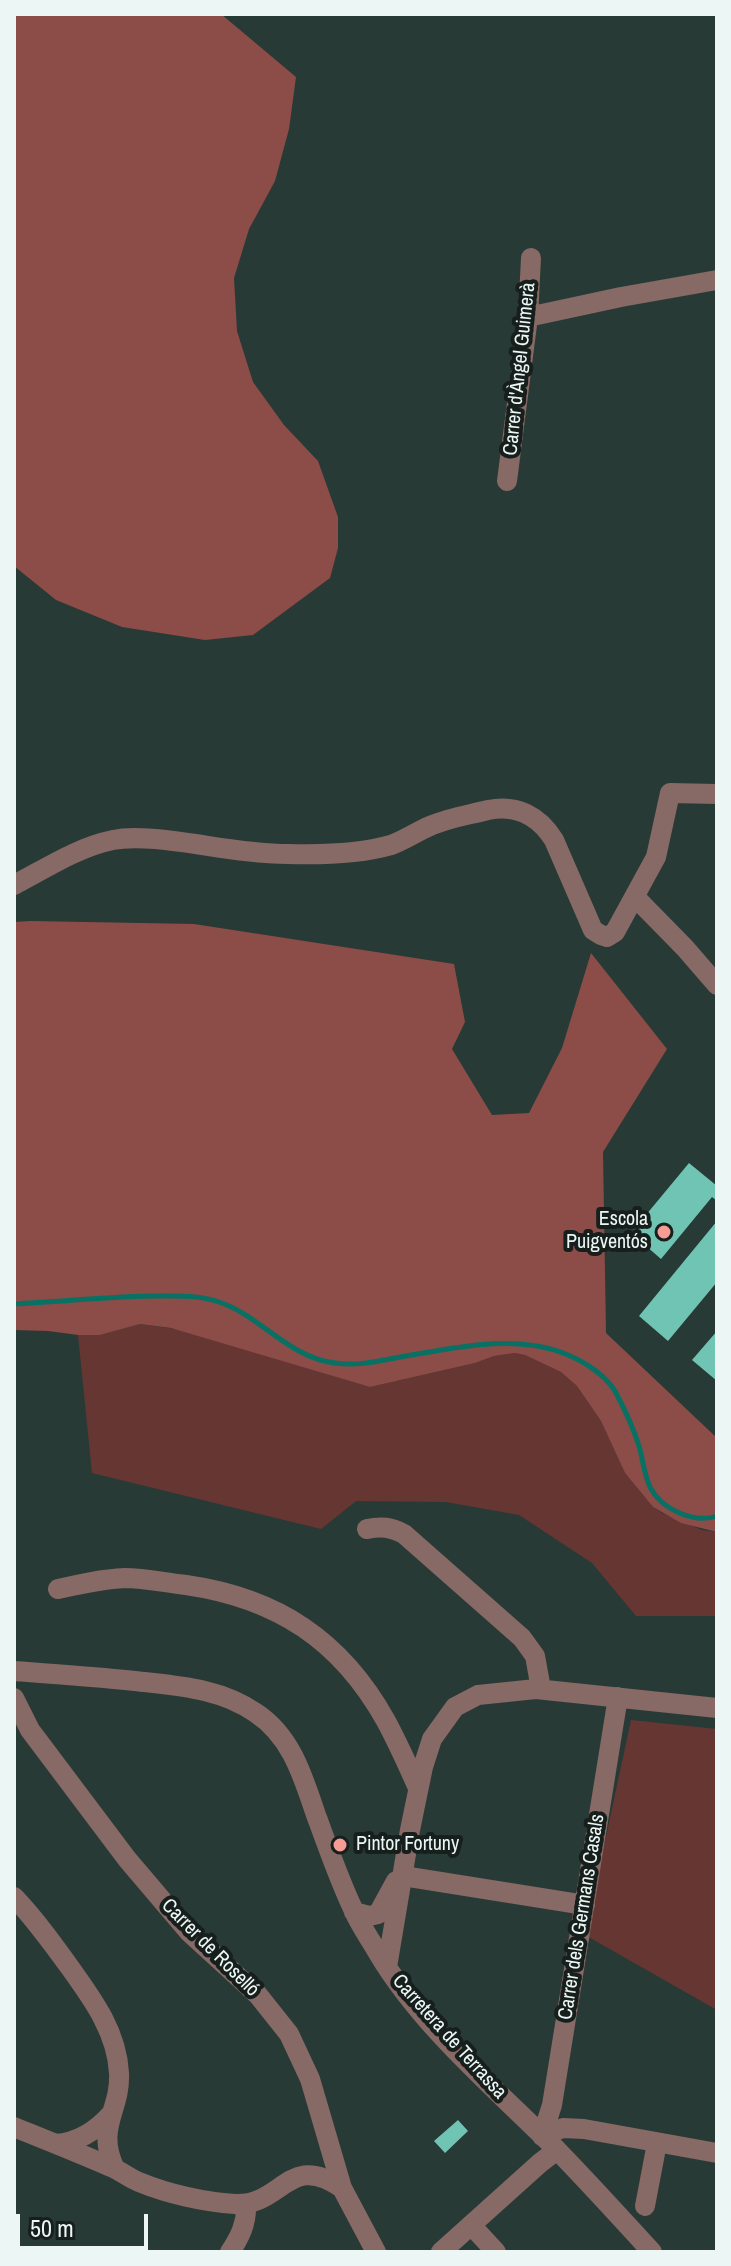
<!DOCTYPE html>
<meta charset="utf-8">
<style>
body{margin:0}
#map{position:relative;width:731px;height:2266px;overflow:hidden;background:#283a36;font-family:"Archivo Narrow",sans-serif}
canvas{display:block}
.frame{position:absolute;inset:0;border:16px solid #ecf7f5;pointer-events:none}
.scale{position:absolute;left:16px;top:2214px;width:132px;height:36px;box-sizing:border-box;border:4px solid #ecf7f5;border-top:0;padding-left:10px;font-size:24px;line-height:28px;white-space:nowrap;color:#ecf7f5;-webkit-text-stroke:6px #171f1d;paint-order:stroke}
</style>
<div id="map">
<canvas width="731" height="2266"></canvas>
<div class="frame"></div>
<div class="scale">50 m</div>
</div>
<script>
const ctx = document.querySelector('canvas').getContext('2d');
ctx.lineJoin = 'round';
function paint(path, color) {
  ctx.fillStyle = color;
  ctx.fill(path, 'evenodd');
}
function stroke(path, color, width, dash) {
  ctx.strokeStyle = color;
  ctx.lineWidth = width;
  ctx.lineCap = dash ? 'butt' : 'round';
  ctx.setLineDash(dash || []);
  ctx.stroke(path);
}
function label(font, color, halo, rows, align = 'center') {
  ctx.font = font + ' "Archivo Narrow",sans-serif';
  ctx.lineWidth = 8;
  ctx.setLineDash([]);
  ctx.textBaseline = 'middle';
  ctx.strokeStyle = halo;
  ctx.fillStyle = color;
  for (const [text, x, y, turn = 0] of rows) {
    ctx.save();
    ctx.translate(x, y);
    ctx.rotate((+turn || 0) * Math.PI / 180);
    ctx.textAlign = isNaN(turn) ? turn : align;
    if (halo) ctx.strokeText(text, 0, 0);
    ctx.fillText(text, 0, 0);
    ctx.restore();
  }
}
const green = new Path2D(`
 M140 1324 182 1330 370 1387 475 1363 494 1356 515 1353 525 1355 561 1372 577 1386 601 1421 625 1473 653 1507 662 1513 702 1530 717 1532V1616H636L592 1563 519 1515 446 1502 356 1501 321 1529 92 1473 78 1335H100Z
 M631 1720 717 1729V2010L585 1935Z`);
const forest = new Path2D(`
 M14 14H221L296 77 289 129 275 181 249 229 234 278 237 331 253 382 284 425 318 461 338 517V548L330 578 253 635 205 640 122 627 56 600 14 566Z
 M31 921 194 924 454 964 465 1022 452 1049 492 1115 529 1113 562 1048 591 953 667 1049 603 1152 606 1333 717 1438V1532L681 1523 653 1507 625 1473 601 1421 577 1386 561 1372 525 1355 515 1353 494 1356 475 1363 370 1387 171 1328 140 1324 100 1335H78L48 1331 14 1330V922Z`);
const stream = new Path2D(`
 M14 1304C62 1302 110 1296 159 1296 179 1296 199 1295 219 1302 261 1316 289 1358 335 1363 355 1366 375 1362 395 1358 449 1349 515 1332 568 1355 585 1362 605 1375 615 1391 623 1406 634 1430 639 1446 643 1460 644 1474 650 1487 661 1509 694 1524 717 1516`);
const building = new Path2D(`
 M689 1163 717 1186V1201L712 1197 661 1259 631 1233Z
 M717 1221V1282L668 1341 639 1316Z
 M717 1331V1381L692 1360Z
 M458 2120 468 2131 445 2153 434 2141Z`);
const minor = new Path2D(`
 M528 317 621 297 717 280
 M507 481 528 317 531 258
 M14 885C45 869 78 847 113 840 127 837 141 838 156 839 200 843 244 854 288 854 321 855 359 854 391 845 405 840 416 832 430 826 448 818 468 815 488 810 517 804 539 816 554 840L593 930 601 935 607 937 615 932 656 857 670 793 717 794
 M635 897 685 948 717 985
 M367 1529C381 1526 391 1527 404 1534L522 1638 535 1656 541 1689
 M58 1589C80 1584 102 1579 125 1578 145 1578 166 1583 186 1585 277 1598 341 1640 386 1721 398 1743 408 1766 418 1788
 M14 1671C54 1674 95 1677 135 1681 178 1686 220 1688 256 1713 292 1737 303 1777 316 1815 328 1847 339 1880 354 1911 360 1925 370 1939 378 1953 422 2027 496 2089 557 2150 589 2183 621 2218 652 2252
 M14 1698 30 1730 127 1859 189 1932 258 1995 289 2034 310 2079 342 2188 376 2252
 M403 1876 585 1905
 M14 1897C35 1919 53 1944 71 1969 94 2001 117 2033 119 2073 121 2111 95 2127 115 2169
 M354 1912 369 1916 378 1914 396 1881
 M387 1967 410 1830 423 1767 432 1739 455 1707 478 1695 536 1689 717 1708
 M14 2127C46 2140 79 2153 111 2167 121 2171 129 2178 139 2182 168 2194 204 2202 235 2204 283 2206 288 2151 342 2188
 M542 2136 552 2105 618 1697
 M542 2136 563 2128 584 2129 717 2153
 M56 2144C78 2142 96 2131 111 2114
 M645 2206 657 2143
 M471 2225 496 2252
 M230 2252C240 2237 247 2223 246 2204
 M441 2252 540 2163 557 2150`);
const markers = [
 [664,1232,8,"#f59c95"],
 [340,1845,8,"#f59c95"]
];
const streetNames = [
 ["Carrer d'Àngel Guimerà",520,369,-84],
 ["Carrer dels Germans Casals",582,1917,-81],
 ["Carrer de Roselló",210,1948,45],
 ["Carretera de Terrassa",449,2037,48]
];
const poiNames = [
 ["Escola",648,1220],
 ["Puigventós",648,1243],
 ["Pintor Fortuny",356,1845,"left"]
];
paint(green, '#663633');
paint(forest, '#8c4c48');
stroke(stream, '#087163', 5);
paint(building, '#6fc4b4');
stroke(minor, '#876966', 20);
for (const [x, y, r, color] of markers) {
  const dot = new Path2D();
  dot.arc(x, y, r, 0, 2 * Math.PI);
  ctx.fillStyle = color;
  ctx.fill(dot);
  stroke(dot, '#171f1d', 3);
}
label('20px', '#ecf7f5', '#171f1d', streetNames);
label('20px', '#ecf7f5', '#171f1d', poiNames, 'right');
</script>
